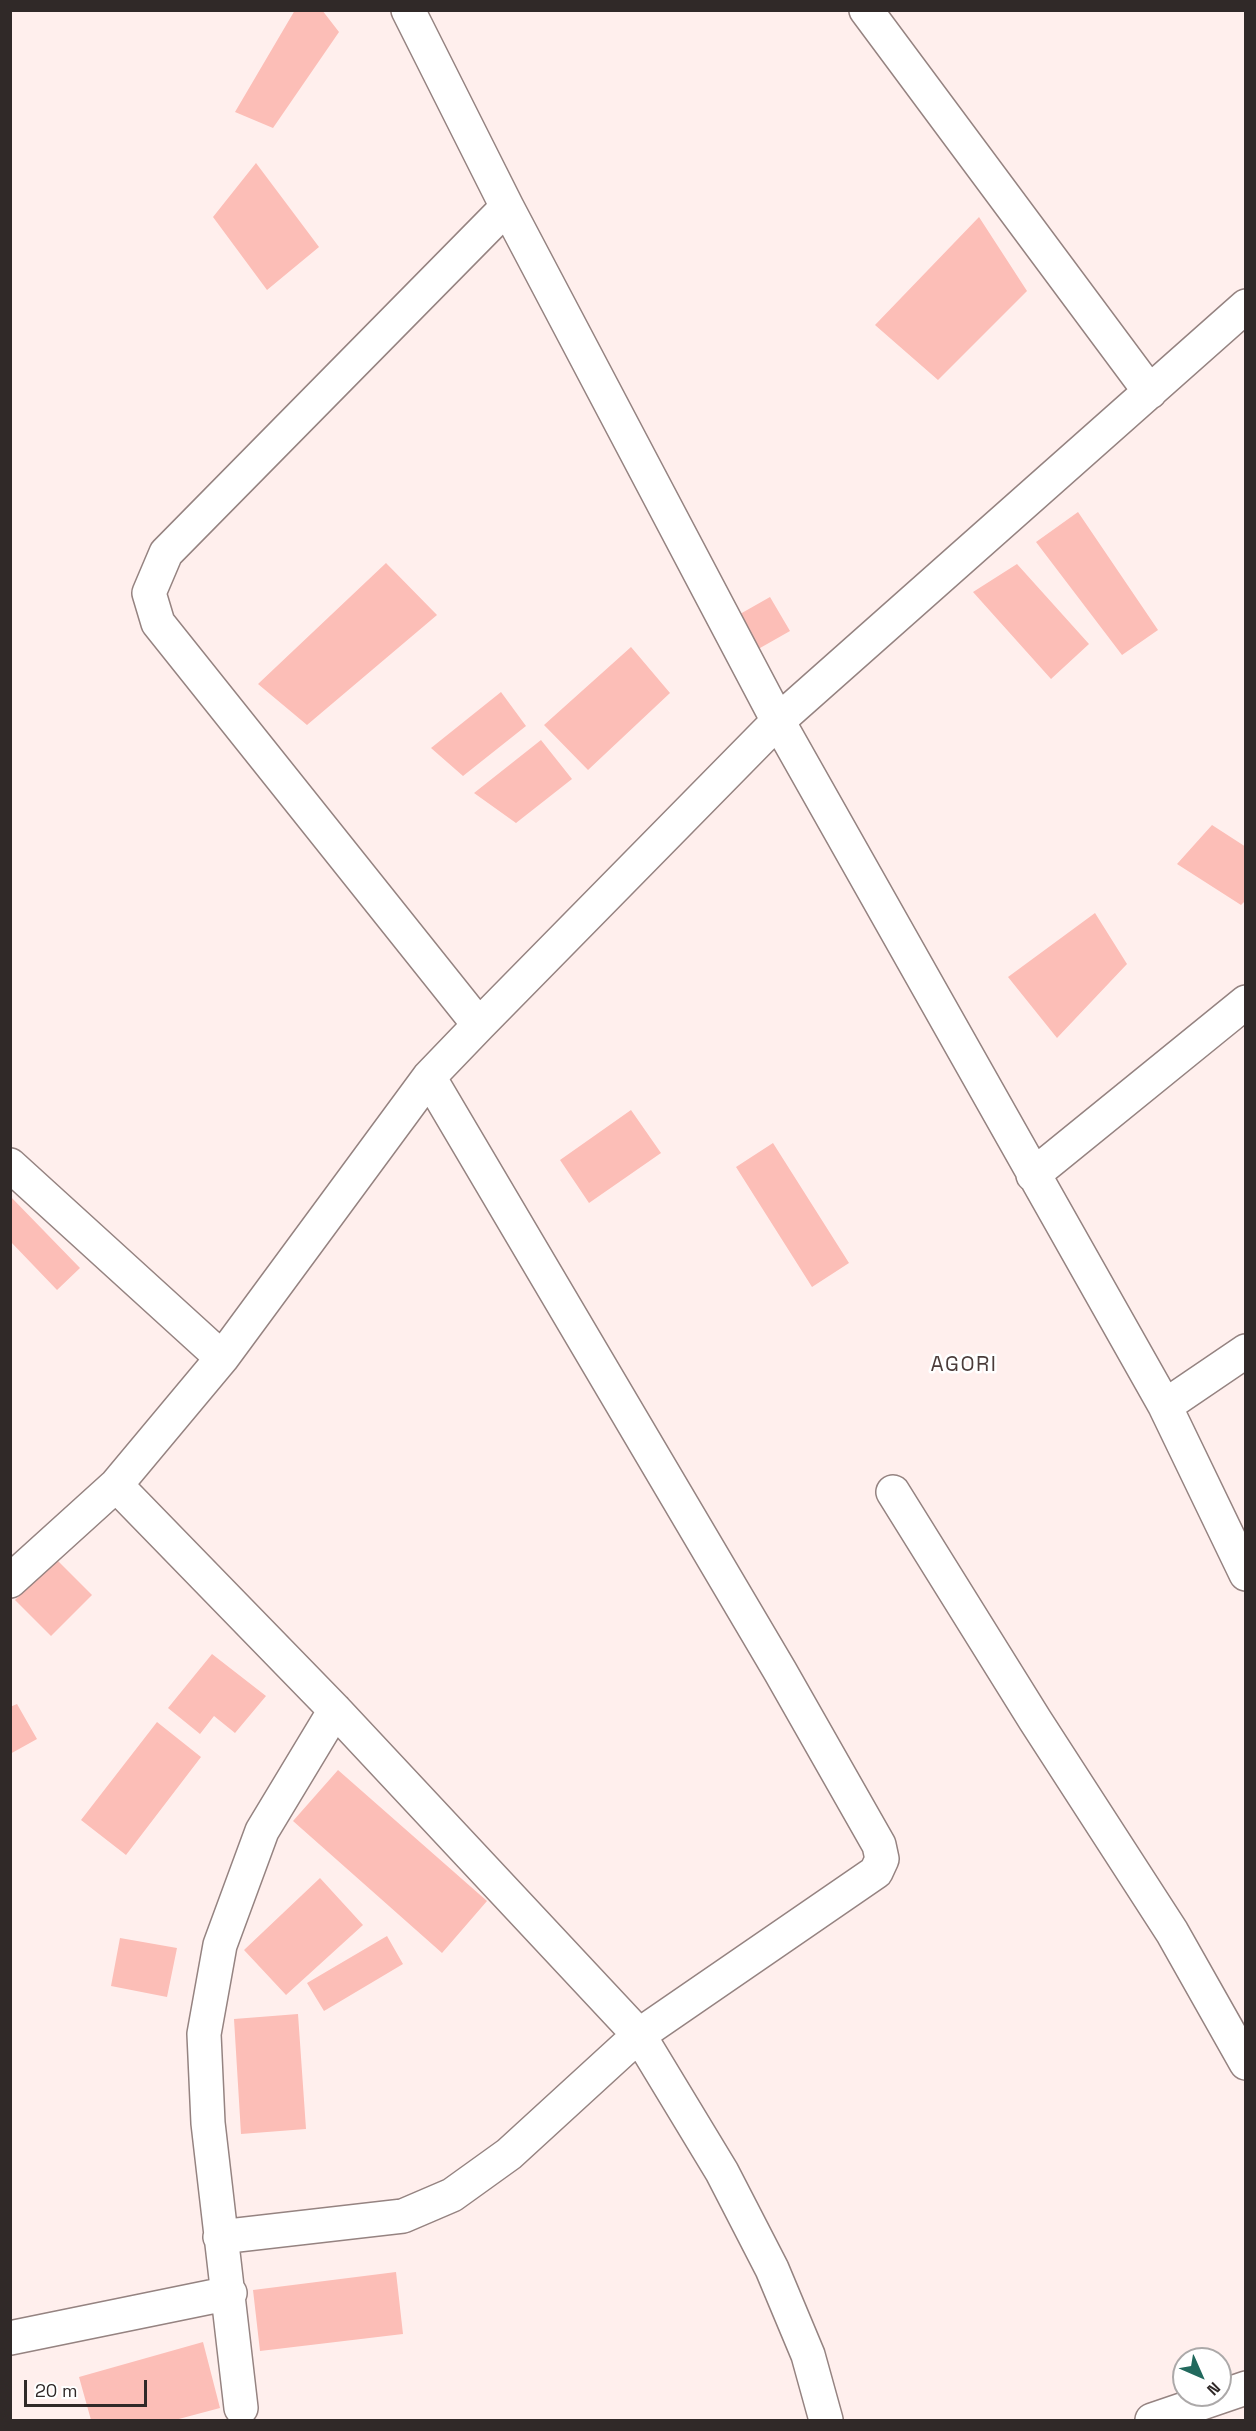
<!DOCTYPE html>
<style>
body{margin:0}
#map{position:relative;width:1256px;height:2431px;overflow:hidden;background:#ffefed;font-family:"Space Grotesk",sans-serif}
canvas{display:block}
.frame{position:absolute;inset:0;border:12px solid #302928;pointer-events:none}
.north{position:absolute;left:1172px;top:2347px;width:60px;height:60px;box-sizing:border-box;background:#fff;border:2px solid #aca9a9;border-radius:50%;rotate:135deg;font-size:16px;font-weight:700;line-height:24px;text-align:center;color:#302928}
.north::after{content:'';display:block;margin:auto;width:21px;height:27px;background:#22695d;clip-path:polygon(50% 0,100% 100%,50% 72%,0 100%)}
.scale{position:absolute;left:24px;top:2380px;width:123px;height:27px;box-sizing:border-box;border:3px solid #302928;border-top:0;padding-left:8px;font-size:18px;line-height:21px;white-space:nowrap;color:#302928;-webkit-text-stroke:4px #fff;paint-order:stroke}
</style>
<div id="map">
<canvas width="1256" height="2431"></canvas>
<div class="frame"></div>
<div class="north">N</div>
<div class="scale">20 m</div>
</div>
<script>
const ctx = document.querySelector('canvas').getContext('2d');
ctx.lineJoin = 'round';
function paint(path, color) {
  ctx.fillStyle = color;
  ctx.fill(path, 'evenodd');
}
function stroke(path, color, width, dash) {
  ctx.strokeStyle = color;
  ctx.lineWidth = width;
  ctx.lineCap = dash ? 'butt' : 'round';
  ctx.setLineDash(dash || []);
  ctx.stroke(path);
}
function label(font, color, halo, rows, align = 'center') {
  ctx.font = font + ' "Space Grotesk",sans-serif';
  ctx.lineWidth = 5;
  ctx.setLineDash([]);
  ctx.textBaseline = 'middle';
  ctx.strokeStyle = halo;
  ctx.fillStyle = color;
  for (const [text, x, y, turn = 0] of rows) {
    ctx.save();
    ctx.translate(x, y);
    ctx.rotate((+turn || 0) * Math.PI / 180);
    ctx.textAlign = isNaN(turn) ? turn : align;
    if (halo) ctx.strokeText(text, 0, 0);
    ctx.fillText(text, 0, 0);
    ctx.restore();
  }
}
const building = new Path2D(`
 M295 10H322L339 32 273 128 235 112Z
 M256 163 319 247 267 290 213 217Z
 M979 217 1027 291 938 380 875 325Z
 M1078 512 1158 630 1122 655 1036 542Z
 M386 563 437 615 307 725 258 684Z
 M1017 564 1089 644 1051 679 973 592Z
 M770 597 790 631 753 652 733 618Z
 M631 647 670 693 588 770 544 725Z
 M501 692 526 726 463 776 431 748Z
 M541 740 572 779 516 823 474 793Z
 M1212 825 1246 847V900L1241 905 1177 864Z
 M1095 913 1127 964 1057 1038 1008 977Z
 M631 1110 661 1153 589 1203 560 1160Z
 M773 1143 849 1263 812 1287 736 1167Z
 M10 1196 80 1268 57 1290 10 1241Z
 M56 1559 92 1595 51 1636 15 1600Z
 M212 1654 266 1696 235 1733 214 1716 200 1734 168 1708Z
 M17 1704 37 1739 10 1754V1707Z
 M157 1722 201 1757 126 1855 81 1820Z
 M338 1770 487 1901 442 1953 293 1821Z
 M320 1878 363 1925 286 1995 244 1950Z
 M387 1936 403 1964 324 2011 307 1983Z
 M120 1938 177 1948 167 1997 111 1986Z
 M298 2014 306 2129 241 2134 234 2019Z
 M396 2272 403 2334 260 2351 253 2290Z
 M203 2342 220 2408 175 2420H91L79 2377Z`);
const minor = new Path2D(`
 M408 10 507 207 778 721 1165 1406 1246 1574
 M866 10 1150 392
 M479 1025 158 623 149 593 166 553 507 207
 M10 1165 222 1358
 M1033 1175 1246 1002
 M1165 1406 1246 1351
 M116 1485 335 1710 639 2035 722 2172 772 2269 808 2355 826 2420
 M893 1492 1035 1720 1172 1932 1246 2063
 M10 1581 116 1485 222 1358 429 1077 479 1025 778 721 1246 306
 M220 2237 403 2216 452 2195 509 2154 639 2035 876 1872 882 1859 879 1845 780 1671 429 1077
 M10 2338 230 2293
 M241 2408 208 2123 204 2034 220 1945 262 1831 335 1710`);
const major = new Path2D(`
 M1152 2420 1246 2388`);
const quarterNames = [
 ["AGORI",964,1365]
];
paint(building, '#fcbeb7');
stroke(minor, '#958381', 36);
stroke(major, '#958381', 36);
stroke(minor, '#fff', 33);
stroke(major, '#fff', 33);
ctx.letterSpacing = '1.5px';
label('21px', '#4b3c3a', '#fff', quarterNames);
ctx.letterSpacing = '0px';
</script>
